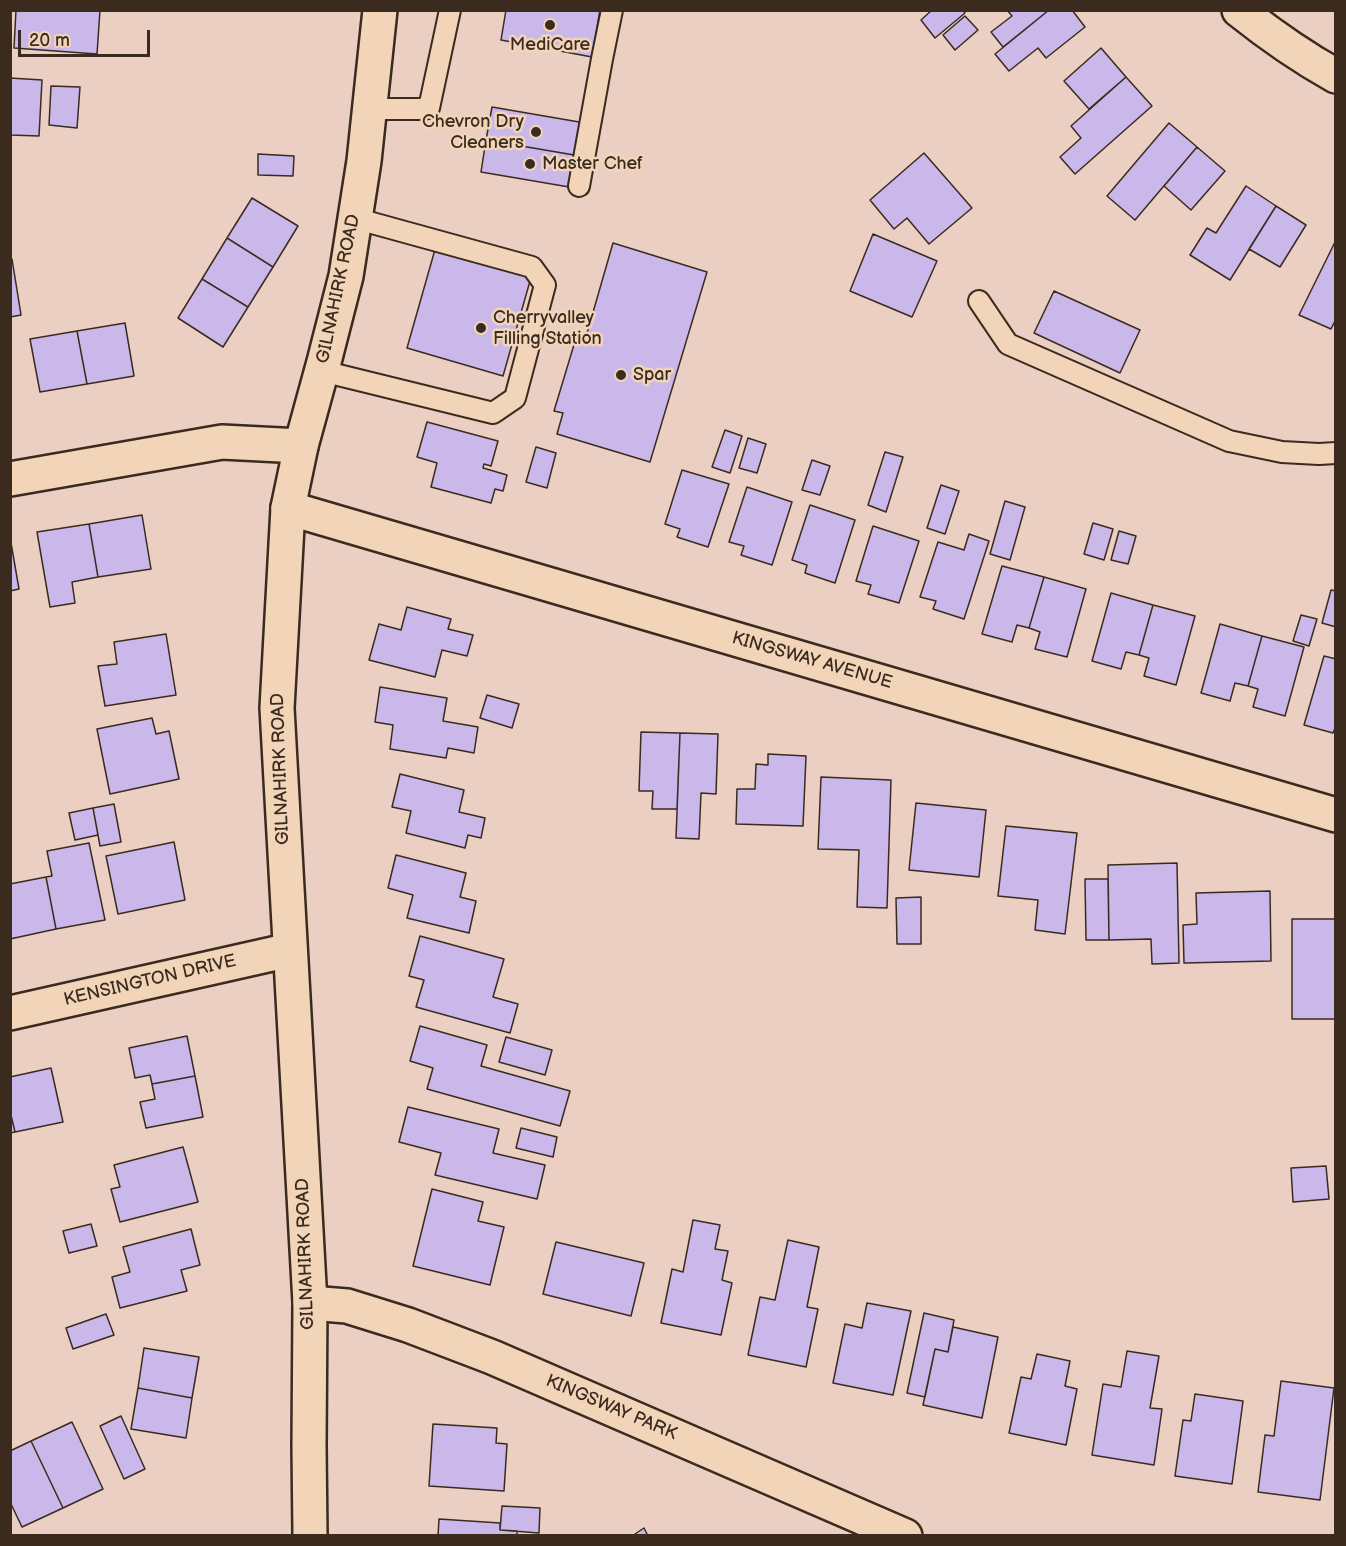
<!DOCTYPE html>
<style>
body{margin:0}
#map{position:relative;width:1346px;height:1546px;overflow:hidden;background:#eacfc2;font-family:"Balsamiq Sans",sans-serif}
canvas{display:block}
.frame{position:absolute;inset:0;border:12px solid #3b2a1e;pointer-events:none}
.scale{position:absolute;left:18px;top:30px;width:132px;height:27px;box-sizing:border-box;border:3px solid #3b2a1e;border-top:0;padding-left:8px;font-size:18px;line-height:21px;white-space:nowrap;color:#3b2a1e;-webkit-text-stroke:4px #f2d5b8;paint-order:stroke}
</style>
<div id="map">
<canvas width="1346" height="1546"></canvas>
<div class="frame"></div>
<div class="scale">20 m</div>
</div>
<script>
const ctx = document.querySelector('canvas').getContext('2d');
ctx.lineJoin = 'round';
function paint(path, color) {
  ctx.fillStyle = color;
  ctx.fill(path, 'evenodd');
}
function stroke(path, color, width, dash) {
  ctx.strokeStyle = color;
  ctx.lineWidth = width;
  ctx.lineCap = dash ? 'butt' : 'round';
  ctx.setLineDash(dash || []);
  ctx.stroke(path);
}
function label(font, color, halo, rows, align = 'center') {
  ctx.font = font + ' "Balsamiq Sans",sans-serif';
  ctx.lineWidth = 5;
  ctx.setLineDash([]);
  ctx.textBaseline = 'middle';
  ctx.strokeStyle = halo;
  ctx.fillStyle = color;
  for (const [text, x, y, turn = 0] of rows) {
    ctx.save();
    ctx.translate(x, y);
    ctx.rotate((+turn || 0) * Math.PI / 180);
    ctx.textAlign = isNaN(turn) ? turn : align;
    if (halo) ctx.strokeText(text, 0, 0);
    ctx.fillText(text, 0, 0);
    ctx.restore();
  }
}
const building = new Path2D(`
 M16 10H100L97 54 14 48Z
 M506 10H600L592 57 501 40Z
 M932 10H963L965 13 935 38 921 20Z
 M1007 10H1049L1003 47 991 32 1012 16Z
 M1049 10H1072L1085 27 1046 58 1038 48 1009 71 995 54Z
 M965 16 978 30 955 50 943 35Z
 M1101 48 1126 77 1089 109 1064 81Z
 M1126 77 1152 106 1075 174 1060 157 1081 138 1071 126Z
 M10 78 42 80 39 136 10 135Z
 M51 86 80 87 77 128 49 125Z
 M492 107 585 123 580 156 486 140Z
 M1169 123 1197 147 1135 220 1107 196Z
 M486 140 580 156 575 188 481 172Z
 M1197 147 1225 171 1191 210 1164 186Z
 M924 153 972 208 929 244 907 218 894 229 870 200Z
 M258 154 294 156 293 176 258 175Z
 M1246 186 1276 206 1230 280 1190 255 1207 228 1216 233Z
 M252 198 298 226 273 267 227 238Z
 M1276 206 1306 225 1280 267 1249 249Z
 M873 234 937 261 912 317 850 291Z
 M227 238 273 267 248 307 202 279Z
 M1336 240V319L1331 329 1299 315Z
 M613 243 707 272 650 462 557 434 563 413 554 411 576 338 585 340Z
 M436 246 532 274 503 376 407 348Z
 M10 259H12L21 315 10 317Z
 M202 279 248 307 223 347 178 318Z
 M1054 291 1140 330 1120 373 1034 333Z
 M125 323 134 376 87 384 77 331Z
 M77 331 87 384 40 392 30 339Z
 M427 422 498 441 491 466 484 464 483 468 507 475 503 491 495 489 491 503 431 487 437 463 417 457Z
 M725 430 742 436 730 473 712 467Z
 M748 438 766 444 757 473 739 468Z
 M536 447 556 453 547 488 526 482Z
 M885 452 903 457 886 512 868 505Z
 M812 460 830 466 820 495 802 490Z
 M682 470 729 484 708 547 677 537 680 529 665 524Z
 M941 485 959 491 945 534 927 528Z
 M747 487 792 502 772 565 741 555 744 546 729 542Z
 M1005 501 1025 507 1010 560 990 554Z
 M810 505 855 520 835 583 805 573 807 565 792 560Z
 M142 515 151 569 98 577 89 524Z
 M1093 523 1113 529 1104 560 1084 554Z
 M89 524 98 577 72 582 75 603 50 607 37 532Z
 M873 526 919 541 899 603 868 594 871 585 856 581Z
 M1119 531 1136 536 1128 564 1111 560Z
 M969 534 989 541 964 619 933 609 936 601 920 597 938 542 964 550Z
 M10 537 19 589 10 591Z
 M1002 566 1044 577 1029 628 1017 625 1012 642 982 634Z
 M1044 577 1086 589 1067 657 1035 649 1040 632 1029 628Z
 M1331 590 1336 591V627L1322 623Z
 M1111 593 1153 605 1139 655 1126 652 1121 669 1092 661Z
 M1153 605 1195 616 1176 685 1144 676 1149 658 1139 655Z
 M407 607 451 619 448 629 473 635 467 656 442 650 435 677 369 660 379 624 401 630Z
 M1301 615 1317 619 1309 646 1293 641Z
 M1220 624 1262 636 1248 686 1235 683 1230 701 1201 693Z
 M166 634 176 695 105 706 98 666 117 664 114 642Z
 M1262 636 1304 647 1285 716 1253 707 1258 689 1248 686Z
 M1324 656 1336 659V726L1333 733 1304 725Z
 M380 687 447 698 443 721 478 727 474 753 448 748 446 758 390 749 393 725 375 722Z
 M487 695 519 704 512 728 480 718Z
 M152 718 156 734 169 731 179 779 110 794 97 729Z
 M641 732 680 733 677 809H652L653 791H639Z
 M680 733 718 734 716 794 701 793 699 839 676 838Z
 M768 754 806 756 803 826 736 824 737 789H755L756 764 768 765Z
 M400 774 464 790 459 812 485 818 481 838 468 835 465 848 406 833 411 811 392 807Z
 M821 777 891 780 887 908 857 907 859 850 818 849Z
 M916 803 986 810 979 877 909 870Z
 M114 804 121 842 100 846 93 808Z
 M93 808 98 835 75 840 69 813Z
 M1006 826 1077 833 1065 934 1035 930 1038 900 998 896Z
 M174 842 185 900 118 914 106 856Z
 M89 843 105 920 56 929 46 877 52 876 47 851Z
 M396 855 466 873 460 897 476 901 469 933 407 918 413 895 388 888Z
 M1177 863 1179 963 1152 964 1151 939 1109 940 1108 865Z
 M46 877 56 929 10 939V884Z
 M1085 879H1108L1109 940H1086Z
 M1270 891 1271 961 1184 963 1183 925 1197 924 1196 893Z
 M921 897V944H897L896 898Z
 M1292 919H1336V1019H1292Z
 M420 936 504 959 493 997 518 1004 510 1033 416 1007 424 980 409 976Z
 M420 1026 487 1045 481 1066 570 1091 560 1126 427 1089 433 1068 410 1061Z
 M187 1036 195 1076 152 1084 150 1075 135 1078 129 1048Z
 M506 1037 552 1050 545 1075 499 1062Z
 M51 1068 63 1122 15 1132 10 1111V1077Z
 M195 1076 203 1117 146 1128 140 1102 155 1099 152 1084Z
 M408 1107 499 1129 493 1153 545 1165 537 1199 435 1175 441 1153 399 1142Z
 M10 1111 15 1132 10 1133Z
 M521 1128 557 1137 553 1157 516 1148Z
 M183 1147 198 1202 120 1222 111 1189 120 1187 114 1165Z
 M1326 1166 1329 1199 1293 1202 1291 1168Z
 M432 1189 483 1202 478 1221 504 1227 490 1285 413 1266Z
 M693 1220 720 1225 715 1249 728 1251 722 1280 732 1283 721 1335 661 1323 672 1269 683 1272Z
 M91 1224 97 1246 69 1253 63 1231Z
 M191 1229 200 1265 181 1270 187 1291 120 1308 112 1277 130 1272 123 1247Z
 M788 1240 819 1247 807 1307 818 1309 806 1367 748 1355 760 1297 775 1300Z
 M556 1242 644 1263 631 1316 543 1294Z
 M867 1303 911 1311 893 1395 833 1383 845 1324 862 1328Z
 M924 1313 954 1320 948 1352 935 1349 925 1397 907 1393Z
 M106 1314 114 1335 73 1349 66 1328Z
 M953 1327 998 1337 982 1418 923 1405 935 1349 948 1352Z
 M144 1348 199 1357 192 1398 138 1388Z
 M1127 1351 1159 1356 1150 1408 1162 1409 1154 1465 1092 1455 1103 1384 1121 1387Z
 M1037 1354 1070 1361 1065 1386 1077 1389 1066 1445 1009 1433 1021 1377 1031 1379Z
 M1281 1381 1334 1388 1320 1500 1258 1492 1265 1435 1274 1436Z
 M138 1388 192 1398 186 1438 131 1429Z
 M1195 1394 1243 1401 1232 1484 1175 1476 1183 1420 1191 1421Z
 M121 1416 145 1469 124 1479 100 1426Z
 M72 1422 103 1489 63 1508 31 1441Z
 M433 1424 497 1428 496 1443 507 1444 504 1491 429 1486Z
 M31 1441 63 1508 22 1527 10 1502V1451Z
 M502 1506 540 1508 539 1533 500 1530Z
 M439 1519 500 1523V1530L517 1531V1536H438Z
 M644 1528 648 1536H632Z`);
const lane = new Path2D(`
 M369 109H419L429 108 450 10
 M579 186 602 59 612 10
 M979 301 1008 344 1229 441 1282 452 1319 454 1336 453
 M322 371 493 413 515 398 545 285 532 267 354 218`);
const street = new Path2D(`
 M10 479 222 442 301 446
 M288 508 1336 815
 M10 1013 290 950
 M310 1303 347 1306 408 1325 492 1357 905 1536`);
const secondary = new Path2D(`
 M1239 10C1269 34 1302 57 1336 76
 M310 1536 309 1446 310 1303 277 708 288 508 301 446 324 362 346 276 364 161 380 10`);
const markers = [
 [550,25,6,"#3b2a1e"],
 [536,132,6,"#3b2a1e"],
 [530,164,6,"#3b2a1e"],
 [481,328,6,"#3b2a1e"],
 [621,375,6,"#3b2a1e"]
];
const poiNames = [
 ["MediCare",550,45,"center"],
 ["Chevron Dry",524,122,"right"],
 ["Cleaners",524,143,"right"],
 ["Master Chef",542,164],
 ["Cherryvalley",493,318],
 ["Filling Station",493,339],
 ["Spar",633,375]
];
const streetNames = [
 ["GILNAHIRK ROAD",339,289,-78],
 ["KINGSWAY AVENUE",812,661,16],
 ["GILNAHIRK ROAD",281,769,-92],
 ["KENSINGTON DRIVE",150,981,-13],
 ["GILNAHIRK ROAD",306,1254,-92],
 ["KINGSWAY PARK",611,1408,23]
];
paint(building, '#c9b8e9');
stroke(building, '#3b2a1e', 1.5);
stroke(lane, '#3b2a1e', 24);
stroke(street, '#3b2a1e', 38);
stroke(secondary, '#3b2a1e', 38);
stroke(lane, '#f2d5b8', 20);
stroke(street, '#f2d5b8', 33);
stroke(secondary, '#f2d5b8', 33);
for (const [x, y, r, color] of markers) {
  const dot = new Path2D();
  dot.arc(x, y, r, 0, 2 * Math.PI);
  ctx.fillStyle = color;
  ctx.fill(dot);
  stroke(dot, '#f2d5b8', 2);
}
label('18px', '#3b2a1e', '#f2d5b8', poiNames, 'left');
label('18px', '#3b2a1e', '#f2d5b8', streetNames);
</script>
